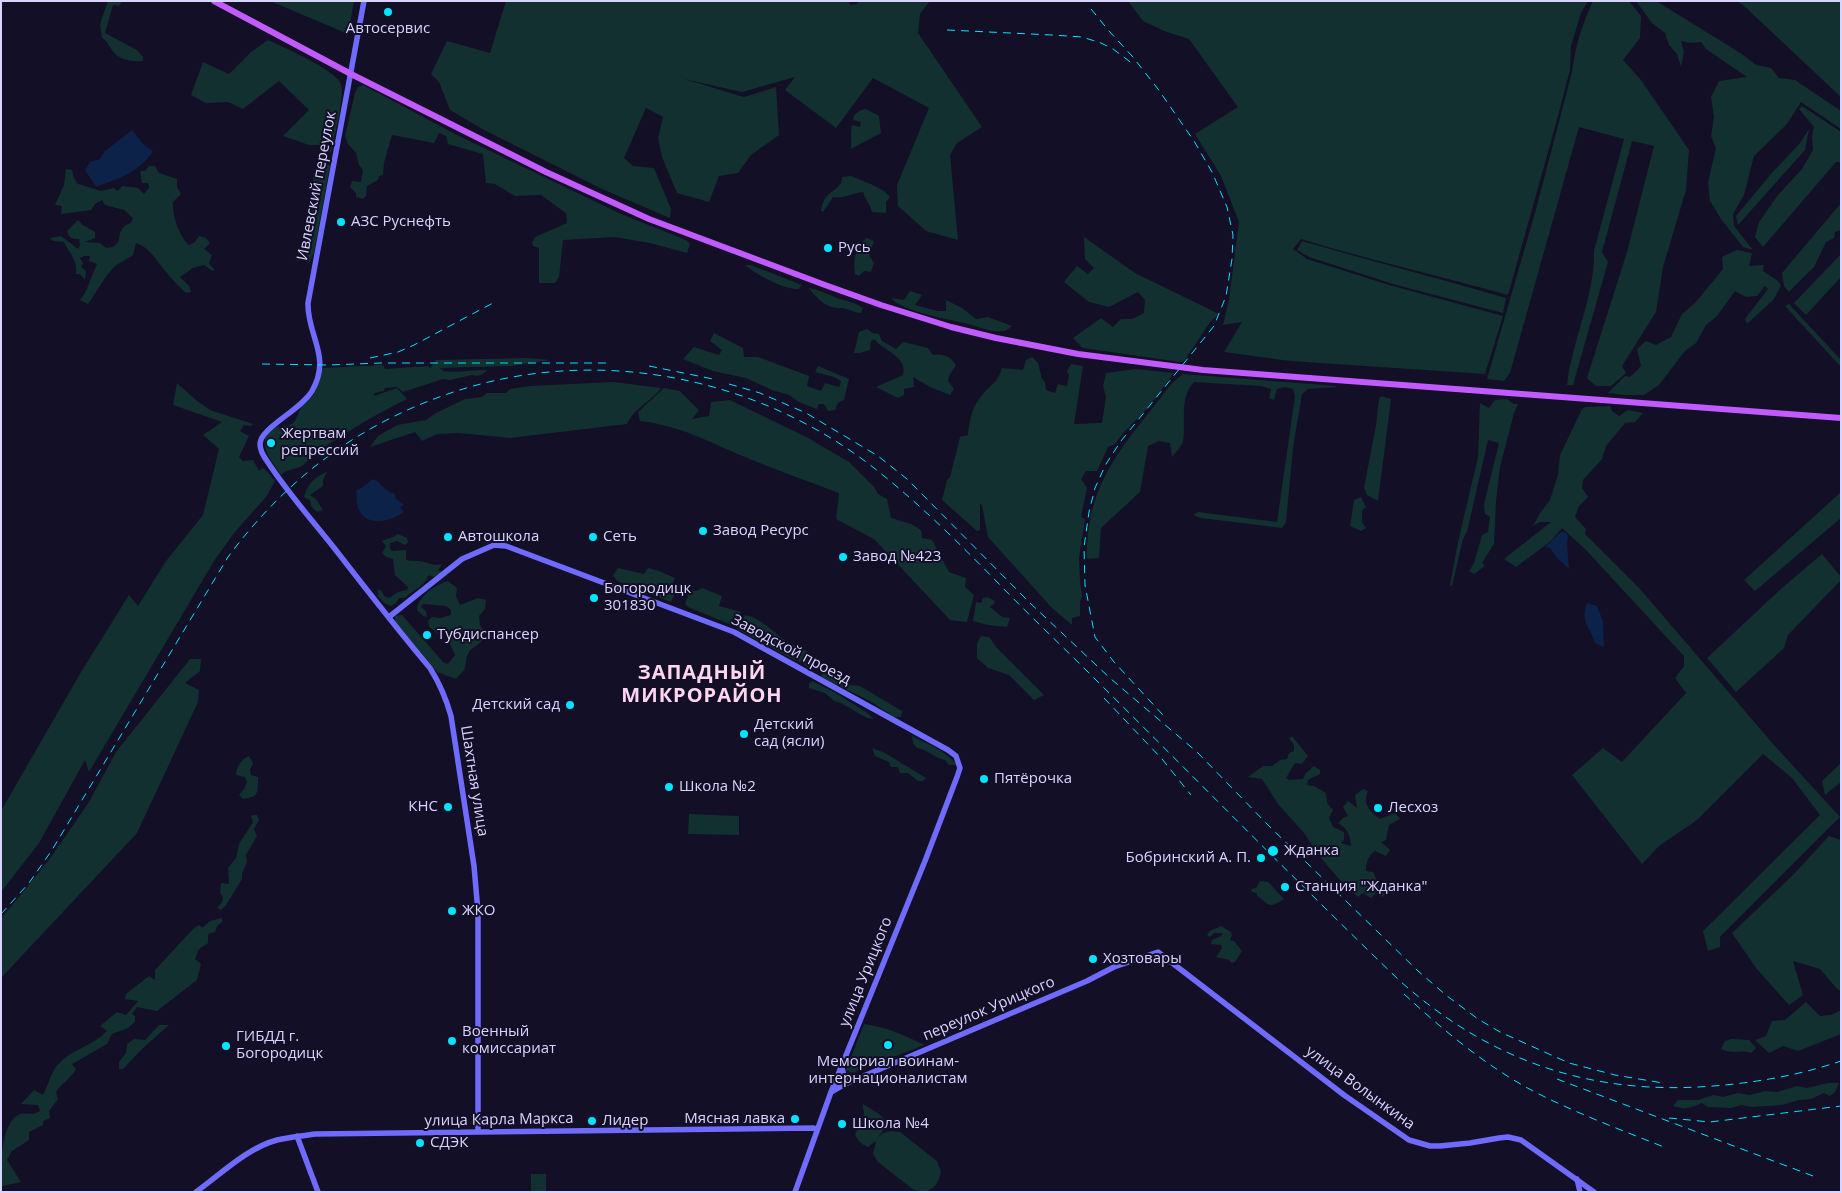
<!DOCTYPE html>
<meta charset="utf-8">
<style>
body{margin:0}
#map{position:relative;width:1842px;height:1193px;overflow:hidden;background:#130f26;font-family:"Open Sans",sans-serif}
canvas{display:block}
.frame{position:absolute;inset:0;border:2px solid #d9d4ff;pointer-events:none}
</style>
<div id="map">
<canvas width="1842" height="1193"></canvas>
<div class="frame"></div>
</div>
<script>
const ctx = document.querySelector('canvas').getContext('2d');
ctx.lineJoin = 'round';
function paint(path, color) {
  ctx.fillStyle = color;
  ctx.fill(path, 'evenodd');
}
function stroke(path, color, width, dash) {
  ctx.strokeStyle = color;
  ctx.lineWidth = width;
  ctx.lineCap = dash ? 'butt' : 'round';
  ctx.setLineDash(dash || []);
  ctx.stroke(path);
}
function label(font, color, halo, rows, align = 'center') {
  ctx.font = font + ' "Open Sans",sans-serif';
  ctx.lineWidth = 4;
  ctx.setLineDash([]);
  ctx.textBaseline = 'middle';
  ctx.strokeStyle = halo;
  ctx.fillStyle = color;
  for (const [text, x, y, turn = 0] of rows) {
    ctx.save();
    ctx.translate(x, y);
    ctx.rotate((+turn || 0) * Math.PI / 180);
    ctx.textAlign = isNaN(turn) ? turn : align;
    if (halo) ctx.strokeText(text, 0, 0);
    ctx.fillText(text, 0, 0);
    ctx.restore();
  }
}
const green = new Path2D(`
 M108 1H122L119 6 113 5 105 33 137 50 143 57V61C130 62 117 60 110 47 107 43 107 41 102 38L100 24Z
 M270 1H354L348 34Z
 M506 1H849L850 5 857 4 859 1H930L920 14 918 33 982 127 957 143 950 155 958 240 926 231 898 206 897 185 929 108 873 78 836 128 785 90 795 77 742 92 684 79 744 97 776 87 779 135 751 155 738 173 719 176 709 202 677 193 662 157 658 138 663 117 646 108 624 158 633 166 654 168 671 209 670 218 602 189 484 130 450 110 439 82 431 74 447 41 490 53Z
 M1128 1H1588L1581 13 1571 46 1570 70 1555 127 1508 295C1440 276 1370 260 1301 239L1293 249 1307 259 1389 285 1503 316 1485 374 1290 361 1224 352 1242 322 1223 325 1229 299 1239 222 1221 176 1195 134 1238 107 1189 39 1164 31 1143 21Z
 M1593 1H1629L1641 16 1640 38 1623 60 1641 80 1689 150 1686 190 1663 267 1656 312 1622 366 1626 373 1611 386H1596L1587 378 1627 252 1654 146 1632 141 1602 252 1608 262 1573 385H1567C1572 340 1595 296 1594 251L1624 139 1579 127 1510 373 1504 381 1487 379 1535 213 1572 72C1575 46 1582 25 1593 1Z
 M1636 1H1656L1742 54 1756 65 1771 68 1779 78 1795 80 1841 111V129L1801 102 1787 124 1754 156 1744 195 1733 214 1734 226 1753 250 1743 247 1721 219 1710 201 1708 182 1716 148 1711 136 1714 117 1711 97 1719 81 1747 77 1706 49 1701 42 1690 43 1681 41 1684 52 1681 67 1677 54 1669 45 1665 33 1652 23Z
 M1737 1H1841V97L1744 6Z
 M268 40C283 47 336 70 341 84 345 98 334 136 331 153L319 145H309L283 136 309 110 279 81 243 109 228 102 206 103 191 95 203 62 229 74 251 52Z
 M363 85 459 136 621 214 686 240 690 244 687 253 650 243 614 237 563 240 559 277 555 283H539V248L533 246 532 242 535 237 567 223 566 213 541 195 515 196 495 184 486 183 483 154 448 144 446 136 439 133 434 143 392 135 384 163 383 175 379 176 378 180 367 186 366 196 363 199 356 197V193L350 187 352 181 361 182 363 170 359 165 356 153 348 144 345 136 355 93 358 87Z
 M1802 106 1841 132V162H1836L1763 247 1755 237 1759 222 1778 195 1802 169 1813 150 1812 137 1814 127 1799 109Z
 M866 109 879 116 881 133 851 149C852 140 850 134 852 125L860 127 861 122 853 120 854 115 861 110Z
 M1809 129 1805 150 1738 225 1736 216 1771 174 1800 143Z
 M325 161 330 166 314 253 309 263 302 260 295 261 300 255 302 246 306 240 308 213 314 209V204L309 201 314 184 313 178 314 172Z
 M149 166H155L159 173 177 179V187L181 194 173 202C172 215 179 236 189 245L195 242 199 236 206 238 210 243 204 249 212 255 209 263 215 271 211 270 204 265 193 268 180 277 189 286 191 292 186 293C180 287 172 280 167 273 158 263 150 247 136 243L133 255 115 266 107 275 88 304 80 300 85 293 97 264 89 261 90 256H84L80 258 83 263 81 267 86 271 85 280 80 274H76C78 260 69 253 64 242L53 241 50 238 61 236 78 249 80 245 79 239C72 239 69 238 67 231L78 220 83 225 95 232V238L85 242 100 243 106 248 113 247 119 241C119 233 122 225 131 223L133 218 124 210 105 205 102 200 95 204 91 210 61 214 62 206 55 205 64 185 66 169 72 170 74 178 78 184 101 191 114 188 118 191 122 186 138 188 144 194 149 188 148 183H142L140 171H145Z
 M851 176 873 185 884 191 890 197 886 202V213L872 212C870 204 865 199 863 192 852 193 844 199 833 197L823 212 821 211C822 206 823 200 827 196 833 189 842 188 842 177Z
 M1841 203V230L1835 232 1834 238 1826 242 1814 267 1789 292 1784 286 1782 273Z
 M1084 237 1135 273 1219 314 1211 321 1184 361 1180 362 1083 348 1073 338 1101 318 1113 327 1121 319H1132L1144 313 1145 300 1138 292 1109 307 1089 302 1064 282 1077 266 1088 274 1094 268 1085 259Z
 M867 238 874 241 869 255 874 263 871 272 864 271 859 276 855 274C853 261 855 246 867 238Z
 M1302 241C1370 261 1438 278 1506 298L1503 313 1393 284 1309 257 1297 250Z
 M1737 250 1752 253 1749 266 1764 265 1763 271 1778 281 1781 286 1773 300 1747 324 1745 319 1768 289 1765 286 1757 296 1746 297 1735 291 1717 316 1706 325 1696 343 1685 351 1659 385 1644 395H1624L1608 393 1625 376 1630 377 1641 366 1637 349 1646 341 1656 345 1671 337 1682 314 1695 303 1723 269 1722 257Z
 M1841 254V277L1806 315 1794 303Z
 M745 265H751L802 285 798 289C784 290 756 274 745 265Z
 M809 288C819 290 827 294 837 298 848 302 852 301 863 308L861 313C855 313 852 310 846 309 839 307 845 309 838 308 826 308 816 298 809 288Z
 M910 291 922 295 915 305 937 311H946V300L962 308 976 319 988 317 1012 326C1007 331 1002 332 994 331 984 330 974 325 964 323 946 319 902 311 891 298L904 300Z
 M1789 304 1841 360V367L1785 306Z
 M867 329 873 333 879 334 882 341 896 349 903 342 928 348 933 355C942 353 951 356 956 365L949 376 948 381 954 389 950 395 930 387 913 377 914 387 904 389V395L898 398 876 387 903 375C908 357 884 351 874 339L871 341 870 350 860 353H854L859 332Z
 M714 333 743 348 744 357H758L809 376 807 386 821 391 825 383 839 387 841 381 834 377 815 372 818 366 849 379 844 400 838 403 835 410 828 411 824 404H819L817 409 799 402 789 395 772 390 746 378 713 371 683 359 694 347 719 355 722 350 710 341Z
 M1032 357 1038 363 1042 379 1045 382 1046 390 1055 393 1058 384 1067 386 1069 375 1067 371 1071 364 1083 366 1074 424 1102 423 1106 397 1103 386 1106 373 1135 369 1174 373C1164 386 1154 402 1142 414 1132 424 1123 432 1115 444L1108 447 1097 471H1086L1081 479 1087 488 1081 517 1085 519 1079 558 1080 581 1082 596 1080 602V616L1072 618V625L1052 608 988 537 982 505 980 504V530L977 531 942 500 947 480 950 477 960 437 968 435C969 419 973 405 983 394 994 382 997 383 1002 368L1023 370 1026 360Z
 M528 358 550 360 512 366 439 368 443 370 442 371C457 373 471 370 487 370 483 375 478 377 472 375L450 380 443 379 403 392 397 387 385 388 384 391 374 393V396L397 388 407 399C375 415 345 432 316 453 311 457 307 462 302 466 295 470 288 468 281 475 272 462 252 437 276 427 282 425 289 428 294 422 297 418 298 413 301 408 305 403 311 399 314 394 318 386 320 376 323 368L383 365 385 369 428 366 430 368 436 360Z
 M1183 374 1336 386 1337 387 1308 389 1302 394 1293 448 1286 522 1282 528 1201 518 1193 515 1198 512 1277 522 1295 396 1293 389 1285 387 1277 389 1274 400 1269 398 1271 389 1261 386 1194 382C1179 397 1186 422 1183 441 1182 446 1175 453 1172 457L1170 443 1159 441 1148 446 1140 492 1101 528 1099 558 1087 559C1086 478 1127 443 1172 383Z
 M614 382 661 388C651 402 634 408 627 424L510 438 459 433 437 434 422 441 415 432 370 447 378 436 397 425 426 420 436 413 465 399 482 397 487 393H506L510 389 530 386Z
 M177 383 197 401 210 410 253 424 251 426 244 425 240 431 249 436 239 457 243 461 253 460 259 471 261 469 264 468 275 481 266 497 234 533 214 561 89 772 85 760 39 843 1 892V811L81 672 129 595 138 606 166 561 203 515 219 449 203 435 222 422 173 405Z
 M664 388 680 391 699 410 692 419 709 416 711 402 730 400 808 438 849 462 874 487 878 494 887 499 891 518 911 524 921 530 922 538 932 540 949 572 966 578 965 587 974 595 967 622 950 620 874 539 836 519 839 493C808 481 776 470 745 457 708 442 682 426 640 421L638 412Z
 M1381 396 1391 399 1378 501 1367 495 1364 488 1376 425 1379 399Z
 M1507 399 1514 404H1518L1514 413 1500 467 1496 501 1494 544 1482 563 1485 566 1474 574 1469 571 1474 563 1482 535 1488 532 1490 517 1485 514 1484 504 1499 443 1488 440 1467 532 1463 539 1452 586 1450 585 1458 542 1478 457 1480 403 1489 408 1495 400Z
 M1610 406 1612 411 1619 416 1628 410 1643 413 1635 422 1625 423 1606 446 1602 459 1583 480 1582 488 1588 497 1579 506 1575 517 1586 529 1585 534 1640 589 1774 745 1840 817 1720 937V947L1708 951 1703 931 1820 815 1792 778 1763 754 1697 820 1659 846 1642 864 1572 775 1603 748 1622 762 1686 693 1675 678 1684 666V656L1585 549 1562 528 1551 541 1516 567 1504 559 1551 522H1540L1533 526 1540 513 1550 500 1558 475 1560 455 1582 409 1585 407Z
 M327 472 323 480V486L310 495 316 499 323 510 317 512 311 506 310 500 304 497C306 486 316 475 327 472Z
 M1841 492V518L1755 591 1744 580Z
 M1361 497 1366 507 1362 510V522L1366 528 1361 531 1350 526 1354 500Z
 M398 534 407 538 408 542 405 545 397 541 390 543V548L392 551 406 550V560C413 562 418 560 424 562 432 564 433 566 442 564L438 570 443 572 433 577 429 575C424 587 414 589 405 598H399L396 603 391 606 384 603 378 596V589L382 591 384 596 389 598 398 592 407 590 408 587 395 575 393 559 386 557 382 553 386 546 382 541C388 538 393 538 398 534Z
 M1822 554 1841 577V580L1788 635 1784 648 1736 692 1707 658 1782 588Z
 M618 568 644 574 648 568 659 571 675 578 672 585 677 589 671 602 617 581 613 575Z
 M448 581 457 588 456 596 460 605 478 598 486 600 485 609 479 616 480 625 485 633C481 648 473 644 468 654 465 659 467 665 464 670 462 673 458 676 456 679L437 672 395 621V616L402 615 443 662 448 664 455 655 446 635 447 630 444 628 437 633 429 627 428 621 432 617 440 618 451 615V610L446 606 423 604 421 607 426 611 427 617 423 616 417 610C418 596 435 585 448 581Z
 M702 588 722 596 719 606 741 612 734 626 688 607 685 604 690 591H697Z
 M987 597 995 601 994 604 990 607 1002 617 1010 618 1007 627 988 625 973 621 976 602 981 603 983 598Z
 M745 615C761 618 773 632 786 641 796 647 811 650 816 661L812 667H807L801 662 792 659 737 629Z
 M981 636 989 637 997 648 1044 695 1034 700 1009 675 988 668 977 658V643Z
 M190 659H201L200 671 185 683 199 690 198 702 137 833 1 978V919L49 860 89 802 116 752Z
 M822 674H827L849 685 860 686 902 711 901 717H894L870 701 821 677Z
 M812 681 834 692 866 712 874 719 867 718 841 703 834 701 825 693 809 688V684Z
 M912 736C928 744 946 751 957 765H949L945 760C934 758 927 749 917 748L913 743Z
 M1292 736 1308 756 1302 764 1295 763 1286 778 1289 780 1303 779 1305 774 1314 766 1320 770V774L1308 780 1307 785 1314 786 1326 793 1327 803 1333 810 1329 818 1333 827 1344 832V839L1341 843 1351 846C1350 835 1348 829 1338 823L1343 818 1348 816 1343 807 1348 801 1357 808 1355 795 1363 789 1368 791C1362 805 1370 811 1380 819L1395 813 1400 819 1389 825 1386 840 1381 842 1390 850 1386 856 1375 851C1368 856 1366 862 1366 871L1373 872C1377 879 1377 885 1381 891L1396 888 1382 897 1376 893 1371 898 1363 893 1358 897 1346 887 1320 857 1304 833 1278 804 1262 779 1248 777 1263 766H1272L1280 760 1287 759 1289 753 1294 751V745L1289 738Z
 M872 748 885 753 926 778 923 781H918L908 773H900L898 767H891L889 762 875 756Z
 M249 756 253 763 250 770 251 775 258 777C258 793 259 797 243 799L239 795 244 789 247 782 245 777 236 775C236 768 241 759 249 756Z
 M1841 763V782L1825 795 1822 781Z
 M689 814 739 816V835L688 834Z
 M254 815H257L259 820 254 829 257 836 246 855 247 862 242 874V879L226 905 221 910 217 908 222 902 223 897 220 893 221 883 229 884 228 868 236 858 239 844 253 822 251 816Z
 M1829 836 1841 840V990H1838L1820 969 1793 961 1803 995 1789 1005 1756 968 1732 933 1794 874Z
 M1260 881 1268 882 1284 899C1267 910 1270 904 1257 896V893L1252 892 1251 889 1256 888Z
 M222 918V922L217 926 215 932 208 934V943L199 949 195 959 201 964 197 980 157 1011 137 1007 132 1014 135 1016V1022L128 1028 112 1034 107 1044 72 1064 76 1069C72 1077 62 1083 56 1092L58 1099 49 1111 50 1118 43 1121V1125L29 1132V1140L12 1151 7 1160 21 1182 3 1186 1 1185C1 1164 0 1126 18 1115 26 1111 31 1117 40 1111L38 1105 21 1104 34 1090 43 1095C48 1086 50 1075 56 1067 68 1050 92 1047 107 1031L100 1026 117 1012 126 1015 138 1001 125 999 126 994 149 976 155 980V970L193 929 199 925 202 928 210 921Z
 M1221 926 1231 932 1232 935 1230 940 1234 941 1242 951 1235 962 1232 963 1229 960 1216 957 1222 948 1221 945 1211 944 1212 940 1221 936 1223 933H1214L1210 937 1207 935 1210 931Z
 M1806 1002 1820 1016 1831 1015 1841 1010V1034L1798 1051 1783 1046 1769 1053 1755 1040 1766 1036 1772 1021 1785 1020Z
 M864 1024C886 1027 905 1035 924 1045L852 1073 846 1070Z
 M159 1025H169L143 1048 123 1069H119V1062L126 1053 127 1044 134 1039 145 1040Z
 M1731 1039 1749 1040 1756 1048 1751 1053C1739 1049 1735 1055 1721 1049L1725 1041Z
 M1828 1083H1839L1835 1092 1830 1096 1824 1093 1811 1099 1799 1100 1782 1105 1752 1107 1741 1105 1731 1108 1708 1107 1702 1103C1691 1108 1685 1110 1673 1106L1678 1100H1698L1713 1095 1723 1097 1738 1093 1750 1095 1765 1091 1777 1092 1797 1086 1807 1088Z
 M863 1104 879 1114 886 1121V1127L877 1138 883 1133 891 1131 900 1132 937 1161 941 1172 939 1179 935 1186 926 1192 914 1190 878 1162 873 1154 876 1141 868 1147C861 1144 858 1141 855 1134 859 1128 864 1119 864 1113 864 1110 862 1107 863 1104Z
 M531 1174H546V1192H531Z`);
const water = new Path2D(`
 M132 130 143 144 153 151C140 172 118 179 96 187L85 170 90 162 100 159 105 151Z
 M373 479C382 482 383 491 395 494V498L404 505 400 507 404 512C392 521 367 528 359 510 356 505 357 496 356 490L360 489Z
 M1561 532H1564L1568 535 1567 545 1569 569 1557 558 1550 548 1545 547Z
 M1587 603 1597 606 1603 621 1604 647 1595 643C1590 626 1580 622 1587 603Z`);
const secondary = new Path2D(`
 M364 1 308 303C307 336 332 356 312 391 301 410 260 428 260 444 260 450 264 457 267 461 287 492 312 520 335 549 366 589 397 629 430 668 440 684 446 698 451 716L474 866 478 912V1132
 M389 617 462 559 494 545 506 546 734 632 948 750 956 756 960 768 957 777 925 861 831 1092 795 1192
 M842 1068 844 1076 848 1079H855
 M831 1092 845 1084 1087 981 1114 967 1158 952 1344 1095 1409 1140 1430 1146H1440L1470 1143 1499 1138 1508 1137 1521 1140 1594 1192
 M297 1136 318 1192
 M1577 1179 1580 1192
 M196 1192C221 1174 247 1148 277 1140 290 1137 302 1136 315 1134L814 1128 817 1130`);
const primary = new Path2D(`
 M214 1 351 74 546 172 649 219 825 285 881 305 951 327 996 338 1078 354 1203 370 1841 418`);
const rail = new Path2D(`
 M1091 9 1109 31 1132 56 1158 89 1194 141 1212 172 1227 207 1233 235 1232 259 1226 296 1214 326 1121 441 1106 464 1095 488 1089 512 1084 547 1085 585 1095 637 1114 662 1163 715
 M947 30 1052 35 1082 37 1101 43 1113 49 1133 64
 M370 358 398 352 414 345 493 303
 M262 364 329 365 381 363H607
 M649 366 713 379
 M729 384 760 393 806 413 878 456 907 479 1030 603 1111 679 1197 752 1270 827 1418 971 1447 996 1478 1019 1500 1032 1569 1063 1615 1075 1663 1083
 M1104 698 1162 759 1191 795
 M1 914 29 883 52 850 228 557C289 475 366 419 463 389 603 346 759 378 874 468 920 504 962 546 1003 588 1032 618 1063 647 1092 676 1195 778 1297 882 1401 982 1499 1068 1605 1099 1734 1084 1770 1080 1806 1073 1841 1061
 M1404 994C1443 1030 1487 1067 1535 1092 1576 1113 1621 1130 1664 1147
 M1557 1079 1813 1176
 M1669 1118 1710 1122 1841 1106`);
const markers = [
 [388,12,5,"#00e5ff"],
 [341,222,5,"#00e5ff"],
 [828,248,5,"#00e5ff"],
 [271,443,5,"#00e5ff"],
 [703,531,5,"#00e5ff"],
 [448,537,5,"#00e5ff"],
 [593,537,5,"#00e5ff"],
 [843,557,5,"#00e5ff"],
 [594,598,5,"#00e5ff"],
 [427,635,5,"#00e5ff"],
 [570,705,5,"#00e5ff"],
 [744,734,5,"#00e5ff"],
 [984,779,5,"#00e5ff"],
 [669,787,5,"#00e5ff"],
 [448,807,5,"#00e5ff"],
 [1378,808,5,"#00e5ff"],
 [1273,851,6,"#00e5ff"],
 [1261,858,5,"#00e5ff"],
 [1285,887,5,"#00e5ff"],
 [452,911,5,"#00e5ff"],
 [1093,959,5,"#00e5ff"],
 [452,1041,5,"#00e5ff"],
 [888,1045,5,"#00e5ff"],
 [226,1046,5,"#00e5ff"],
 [795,1119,5,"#00e5ff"],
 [592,1121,5,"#00e5ff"],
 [842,1124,5,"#00e5ff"],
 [420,1143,5,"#00e5ff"]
];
const poiNames = [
 ["Автосервис",388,29,"center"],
 ["АЗС Руснефть",351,222],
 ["Русь",838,248],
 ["Жертвам",281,434],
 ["репрессий",281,451],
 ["Завод Ресурс",713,531],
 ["Автошкола",458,537],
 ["Сеть",603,537],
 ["Завод №423",853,557],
 ["Богородицк",604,589],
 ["301830",604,606],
 ["Тубдиспансер",437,635],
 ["Детский сад",560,705,"right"],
 ["Детский",754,725],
 ["сад (ясли)",754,742],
 ["Пятёрочка",994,779],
 ["Школа №2",679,787],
 ["КНС",438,807,"right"],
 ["Лесхоз",1388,808],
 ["Жданка",1284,851],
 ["Бобринский А. П.",1251,858,"right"],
 ["Станция \"Жданка\"",1295,887],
 ["ЖКО",462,911],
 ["Хозтовары",1103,959],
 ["Военный",462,1032],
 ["комиссариат",462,1049],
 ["ГИБДД г.",236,1037],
 ["Богородицк",236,1054],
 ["Мемориал воинам-",888,1062,"center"],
 ["интернационалистам",888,1079,"center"],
 ["Мясная лавка",785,1119,"right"],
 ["Лидер",602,1121],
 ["Школа №4",852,1124],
 ["СДЭК",430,1143]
];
const streetNames = [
 ["Ивлевский переулок",317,186,-79],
 ["Заводской проезд",791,650,28],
 ["Шахтная улица",474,781,81],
 ["улица Урицкого",866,972,-68],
 ["переулок Урицкого",989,1009,-23],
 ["улица Волынкина",1360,1088,36],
 ["улица Карла Маркса",499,1120,-1]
];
const districtNames = [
 ["ЗАПАДНЫЙ",702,673],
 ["МИКРОРАЙОН",702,696]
];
paint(green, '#12302f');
paint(water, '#0c2248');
stroke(secondary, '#6f6bff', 5.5);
stroke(primary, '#c25bff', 6);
stroke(rail, '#00e5ff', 1, [8, 6]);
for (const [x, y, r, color] of markers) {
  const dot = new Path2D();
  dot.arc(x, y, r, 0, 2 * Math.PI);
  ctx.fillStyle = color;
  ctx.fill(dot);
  stroke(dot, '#130f26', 2);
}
label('15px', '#d9d4ff', '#130f26', poiNames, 'left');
label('15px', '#d9d4ff', '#130f26', streetNames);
ctx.letterSpacing = '1px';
label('bold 20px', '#ffd6f0', '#130f26', districtNames);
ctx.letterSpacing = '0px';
</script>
